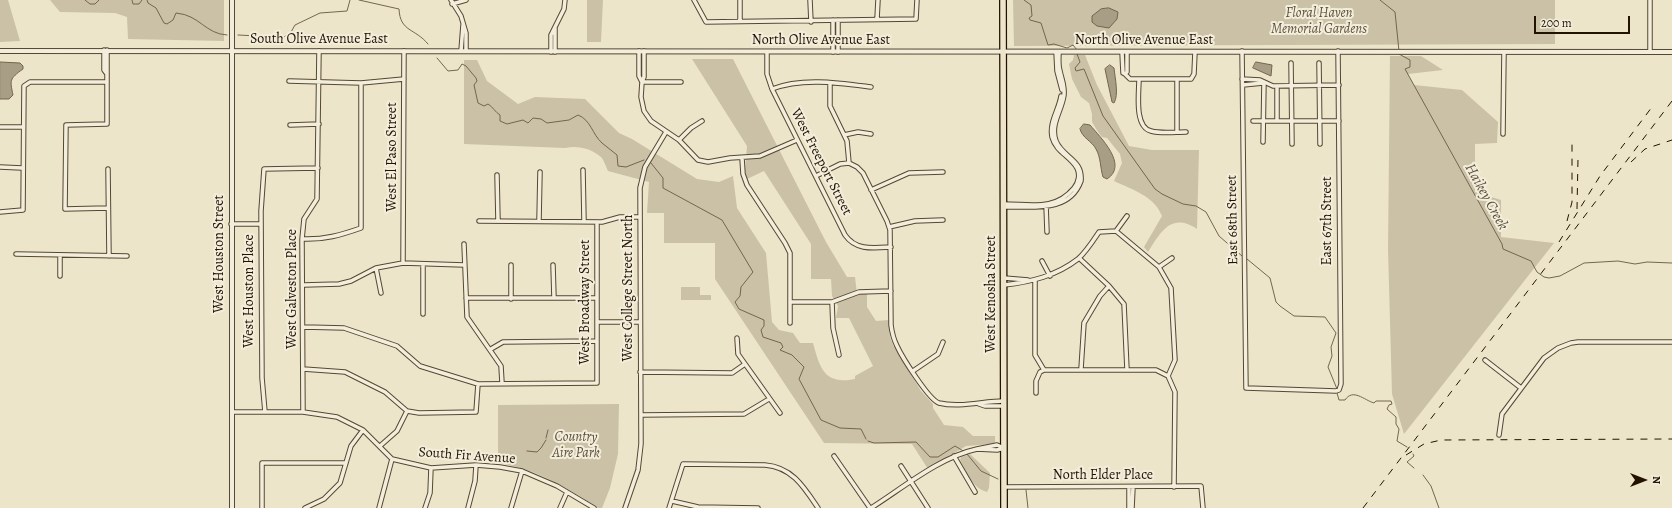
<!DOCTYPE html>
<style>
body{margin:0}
#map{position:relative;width:1672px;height:508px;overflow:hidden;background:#ede5c9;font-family:Alegreya,serif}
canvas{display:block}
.north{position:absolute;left:1624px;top:460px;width:40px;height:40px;-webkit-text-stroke:3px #f3eedc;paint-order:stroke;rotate:90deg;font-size:11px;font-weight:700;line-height:16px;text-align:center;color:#231200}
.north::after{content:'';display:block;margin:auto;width:14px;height:18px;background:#231200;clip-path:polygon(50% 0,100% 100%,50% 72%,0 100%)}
.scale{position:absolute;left:1534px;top:16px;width:96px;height:18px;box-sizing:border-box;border:2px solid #231200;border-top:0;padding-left:5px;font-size:12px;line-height:14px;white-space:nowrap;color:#231200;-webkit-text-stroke:3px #f3eedc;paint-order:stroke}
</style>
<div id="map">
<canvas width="1672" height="508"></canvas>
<div class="north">N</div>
<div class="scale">200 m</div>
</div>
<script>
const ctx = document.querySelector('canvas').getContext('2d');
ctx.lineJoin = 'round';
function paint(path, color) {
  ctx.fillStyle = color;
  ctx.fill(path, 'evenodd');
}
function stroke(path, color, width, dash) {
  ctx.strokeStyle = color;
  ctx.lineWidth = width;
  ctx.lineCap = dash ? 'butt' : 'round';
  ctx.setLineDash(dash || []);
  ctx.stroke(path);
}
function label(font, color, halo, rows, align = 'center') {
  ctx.font = font + ' Alegreya,serif';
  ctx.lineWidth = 4;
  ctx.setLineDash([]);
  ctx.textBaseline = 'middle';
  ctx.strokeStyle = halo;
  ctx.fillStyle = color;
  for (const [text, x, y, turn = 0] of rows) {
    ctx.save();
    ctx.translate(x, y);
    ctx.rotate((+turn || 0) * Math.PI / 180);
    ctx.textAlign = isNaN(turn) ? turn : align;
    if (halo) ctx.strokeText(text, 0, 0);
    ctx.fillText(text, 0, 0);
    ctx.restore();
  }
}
const green = new Path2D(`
 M0 0H8L20 41 0 42Z
 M50 0H224V41L128 39 127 17 115 13 60 12Z
 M587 0H603L601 42H587Z
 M1013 0H1555V44L1014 46Z
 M1074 55H1085L1097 85 1129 146 1152 150H1199L1197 229C1171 212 1161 232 1148 252L1144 247 1162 216C1154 196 1133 190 1114 181L1122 163 1120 154 1107 138 1102 137 1098 132 1092 122V114L1089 103 1081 97 1072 79 1069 64 1073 60Z
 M1390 56H1421L1443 70 1408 74 1414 85 1462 90 1498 122 1497 143 1475 144V192L1501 200V237L1554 243 1404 434 1392 394 1388 249Z
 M692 59H733L826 242 847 277H855L857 294 867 293V307L876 321 889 320 890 337 893 345 921 391 933 404V408L944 425 963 427 973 436H995V444L966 446 928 469 912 444 824 443 715 279V243H664V213H647L649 182 608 171C606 167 604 160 601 157 591 148 577 145 565 148L464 144V60H477L487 81 518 104 535 97 585 99 619 133 632 139 697 179 719 182 733 176 737 208 766 253 772 322 779 330 793 333 800 343H813C820 368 824 385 855 379V376L873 366 849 318H836L838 306 832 296 831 279H811V244L764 171 747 179 745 171 747 146Z
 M681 287H700V295H711V300H681Z
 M619 404 618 454 610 488 602 508H598C566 487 536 469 498 463V405Z
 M970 454 990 473 989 488 987 492C972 488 967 472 960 460L961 457Z`);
const water = new Path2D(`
 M1109 8 1118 12 1117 19 1109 28 1097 26 1092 22V16L1101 9Z
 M0 62 20 63 23 66V69C9 79 10 80 13 95L9 99H0Z
 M1256 62 1272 65 1271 76 1253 68Z
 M1110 65 1114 68C1115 78 1119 95 1114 103L1112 102 1105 69Z
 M1084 124 1090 125C1100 137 1129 165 1107 179L1103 177C1100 167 1101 158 1096 149 1092 141 1082 138 1080 129Z`);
const stream = new Path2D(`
 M85 0 90 4H95L99 0
 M132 0 133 4H139L142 0
 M147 0 148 3 156 8 164 23 167 24 173 20 176 13C200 15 205 34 227 35
 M359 0 399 9C400 32 415 28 428 44
 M1024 0 1031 5 1032 16 1029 18 1030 20 1041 23 1048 45 1054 44 1067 48 1073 45 1077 50
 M1380 0 1395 12 1399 51
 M238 35 258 36 274 42 279 37H284L291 32 295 25 320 13 347 11 350 0
 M1077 54 1080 62 1075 68 1076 71 1084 69 1103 116 1155 189 1162 194 1183 204 1196 206 1206 212 1219 236 1242 256
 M1399 54 1410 60V67L1405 69 1502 244 1503 249 1531 261 1537 272 1544 277 1549 278 1560 276 1584 263 1618 261 1635 264 1647 262 1672 263
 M437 58 448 71 458 70 462 64 466 66 476 78 477 81 474 85 478 103 484 106 488 104C493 107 495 112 500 115V121L507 124 523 120 528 123 533 118 541 119 547 123 569 120 578 115C591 120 592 134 602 143 607 147 612 151 617 155L618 166 626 167 644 160
 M651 163 663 178V188L722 220 753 272 741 287 740 296 735 302 739 309 764 320V326L761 330 763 337 781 343 783 347 780 350 792 355 804 367 799 379 821 420 840 428 861 429 866 439
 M1247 259 1270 278 1276 302 1280 306 1294 316 1325 317 1336 333 1331 347 1332 356 1328 367 1337 389
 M1337 393 1339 400H1345C1353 388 1364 400 1374 403L1376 401H1391L1392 404 1389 405 1387 409 1396 417V424L1399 429 1397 441 1407 447
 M546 438 548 430
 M868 441 874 443 916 442 930 457H938L955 446 965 452
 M527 451 537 452 541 448 546 440
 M967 454 981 471 998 479
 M1413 454 1414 456 1407 462 1414 468
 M1423 475 1431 486 1439 508
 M1026 490 1028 508`);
const minor = new Path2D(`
 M451 0 461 16 466 33V51
 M694 0 706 22 916 19 917 0
 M810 0 811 22
 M452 4 466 0
 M877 19 878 0
 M833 20V52
 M838 20V52
 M740 21V0
 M104 50V70L107 74
 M107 50V124L66 125 65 209 108 208
 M461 51 463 25
 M639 51V76L642 82
 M644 51V77L642 82 641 97 644 111 651 121 679 140 698 160 708 162 730 158 760 156 797 140
 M1242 51 1246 388 1336 391 1339 390 1341 384 1338 51
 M1650 51V0
 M551 52V35L564 9 565 0
 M555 52V28
 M767 52V74L772 89 845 235C856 251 874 248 891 247
 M1056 52 1057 71 1062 90
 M1122 52 1123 73 1125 74 1127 72V52
 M1291 63 1292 144
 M1319 63 1320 144
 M1125 74 1130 79H1191L1194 74 1195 52
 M1139 79C1139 93 1134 127 1151 131 1161 134 1175 132 1186 132
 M1177 79V132
 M1242 79 1260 80 1273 86 1339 85
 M289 81 361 83 404 79
 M642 82H681
 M830 83V106L847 141 849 163 857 167 863 173 887 221 890 230 891 325C892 333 894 340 897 346 902 357 929 400 939 403 960 408 983 401 1004 401
 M1243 85 1263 83
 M1277 86V121
 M772 89C802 77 840 83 871 87
 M1253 121H1339
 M290 125 319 124
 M0 127H23
 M1503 134 1504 52
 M844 135 858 132 871 134
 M679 140 691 128 702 121
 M1263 142 1264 82
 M742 158 743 174 747 185 785 243 790 253V323
 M0 167 22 168
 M108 169 109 256
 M583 170 584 221
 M497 175 498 221
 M816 176 840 164 849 163
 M871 190 909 173 943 172
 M1004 204C1031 204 1055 211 1074 188 1079 182 1080 174 1077 168 1070 156 1056 152 1052 137 1049 122 1059 110 1061 96
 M1046 205 1047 232
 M1004 207C1031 206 1069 214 1081 181 1083 159 1063 158 1056 141 1050 124 1062 111 1064 95 1065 86 1062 80 1060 71 1058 65 1059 59 1059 52
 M0 212 23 210 24 86 30 82H107
 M539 220 540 172
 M479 221 602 222 620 217H640
 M231 224H261
 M889 227 915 221 943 220
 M1116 231 1127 216
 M302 239C324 240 341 235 361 228V83
 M464 244 467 317 501 366 502 383
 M16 254 127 256
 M60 256V276
 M1079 258 1109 286 1124 304 1127 370
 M1042 261 1050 276
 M403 263 404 51
 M423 264V314
 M511 265V299
 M553 265 554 298
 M1159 267 1172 258
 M376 268 381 293
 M1004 278 1028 280
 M1035 281V355L1044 370 1040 372 1036 381V393
 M304 285 339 284 351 281 376 268 403 263 464 265
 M1004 285C1031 282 1056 276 1078 259 1086 252 1093 241 1099 232L1116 231 1159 267 1171 288 1175 360 1168 376 1175 392 1174 487
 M466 298H597
 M790 302H832L859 292 891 291
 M832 302 833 328 839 355
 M597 322H640
 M304 327 344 328 397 346 420 366 478 384 597 383V222
 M737 338 738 354 780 413
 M491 349 503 342 597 341
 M1485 360 1521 388
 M303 369 345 372 385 392 407 411 419 413 476 412 478 384
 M1081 369 1084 323 1100 296 1109 286
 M1044 370H1156L1168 376
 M913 371 938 354 943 342
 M640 372 732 373 745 364
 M979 404 985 406H1004
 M232 412H303L337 417 363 430 392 459 431 468 476 465 500 467 522 471 557 486 594 508
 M265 412 262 378 261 211 264 169 318 168
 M303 412 302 239 304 219 317 199 319 51
 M641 415 744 414 769 399
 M1499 435 1502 414 1544 358 1558 348 1571 343 1578 342H1672
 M997 445 1004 448 997 450 977 449Z
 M380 446 397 431 407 411
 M834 456 870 508
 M954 456 975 492
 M901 466 928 508
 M1004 487 1201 486 1203 508
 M1129 487V508
 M672 501 698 507 758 508
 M262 508V463H346
 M305 508 324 499 340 483 351 446 363 430
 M379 508 392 459
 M425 508 430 493 431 468
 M468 508 475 481 476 465
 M511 508 522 471
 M560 508 567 492
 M625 508 638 470 641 444 640 188 645 167 666 132
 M669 508 683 464 765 465C792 467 804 487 818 508
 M871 508C904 487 940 457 977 449
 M1132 508 1133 487`);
const tertiary = new Path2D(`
 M0 51 1672 52`);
const secondary = new Path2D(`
 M232 508V0`);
const primary = new Path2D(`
 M1003 0 1004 508`);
const rail = new Path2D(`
 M1631 162 1645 149 1672 140
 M1577 209 1578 159
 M1567 221 1572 202V143
 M1559 242 1600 176 1652 107
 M1406 455 1424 444 1441 440 1672 439
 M1363 508 1672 101`);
const parkNames = [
 ["Floral Haven",1319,14],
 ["Memorial Gardens",1319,30],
 ["Country",576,438],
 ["Aire Park",576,454]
];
const streetNames = [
 ["South Olive Avenue East",319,40],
 ["North Olive Avenue East",821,41],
 ["North Olive Avenue East",1144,41],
 ["West El Paso Street",393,157,-90],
 ["West Freeport Street",821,162,63],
 ["East 68th Street",1233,220,-91],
 ["East 67th Street",1328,221,-90],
 ["West Houston Street",220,254,-90],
 ["West College Street North",629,288,-90],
 ["West Galveston Place",293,289,-90],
 ["West Houston Place",250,291,-90],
 ["West Kenosha Street",992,294,-90],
 ["West Broadway Street",586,302,-90],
 ["South Fir Avenue",467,456,4],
 ["North Elder Place",1103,476]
];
const waterNames = [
 ["Haikey Creek",1486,197,61]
];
paint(green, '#cbc1a7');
paint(water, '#a89d85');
stroke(water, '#736550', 1);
stroke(stream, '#736550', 1);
stroke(minor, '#564732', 5.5);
stroke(tertiary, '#564732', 6);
stroke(secondary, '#231200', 6);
stroke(primary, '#231200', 8);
stroke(minor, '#f3eedc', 3.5);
stroke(tertiary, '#f3eedc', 4);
stroke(secondary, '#f3eedc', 4.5);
stroke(primary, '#ede5c9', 5.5);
stroke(rail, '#231200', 1, [7, 7]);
label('italic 14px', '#5e4f3a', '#f3eedc', parkNames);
label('14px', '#231200', '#f3eedc', streetNames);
label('italic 15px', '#5f513c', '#f3eedc', waterNames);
</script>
